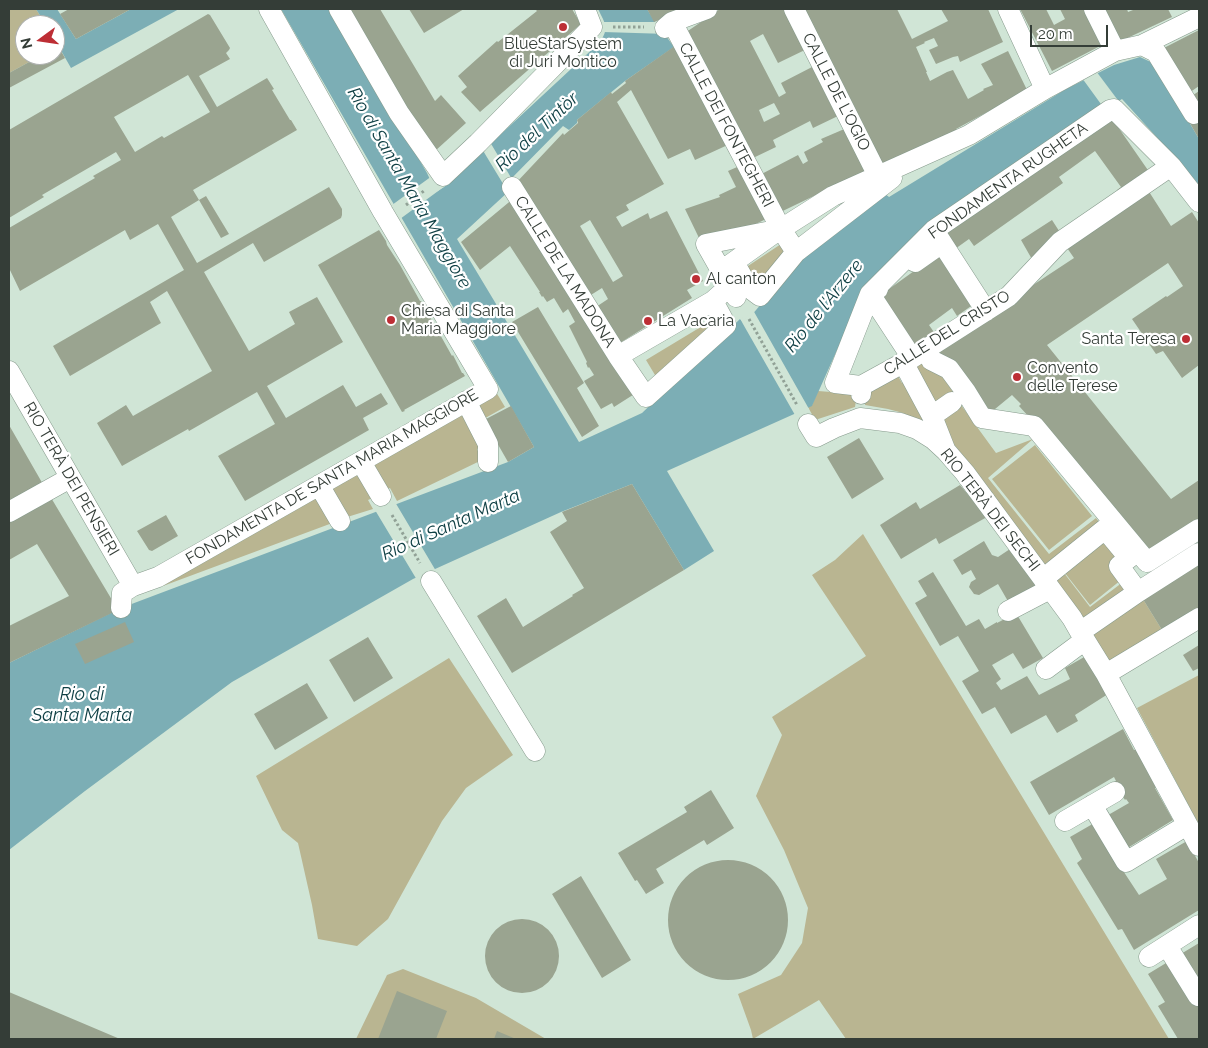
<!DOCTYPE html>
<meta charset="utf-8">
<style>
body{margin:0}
#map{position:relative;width:1208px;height:1048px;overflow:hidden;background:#d0e5d6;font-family:Raleway,sans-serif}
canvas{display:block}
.frame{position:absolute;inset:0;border:10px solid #343d37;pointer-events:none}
.north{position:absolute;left:15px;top:15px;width:50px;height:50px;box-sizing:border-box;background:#fff;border:1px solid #aeb1af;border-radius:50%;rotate:256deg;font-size:14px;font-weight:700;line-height:20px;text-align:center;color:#343d37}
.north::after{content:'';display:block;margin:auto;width:18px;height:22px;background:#bd2e35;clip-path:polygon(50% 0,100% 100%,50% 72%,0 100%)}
.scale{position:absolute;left:1030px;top:25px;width:78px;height:22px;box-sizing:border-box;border:2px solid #343d37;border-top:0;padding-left:6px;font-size:15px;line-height:18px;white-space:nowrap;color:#343d37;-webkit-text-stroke:4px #fff;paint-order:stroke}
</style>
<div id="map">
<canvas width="1208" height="1048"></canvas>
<div class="frame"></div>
<div class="north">N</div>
<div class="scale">20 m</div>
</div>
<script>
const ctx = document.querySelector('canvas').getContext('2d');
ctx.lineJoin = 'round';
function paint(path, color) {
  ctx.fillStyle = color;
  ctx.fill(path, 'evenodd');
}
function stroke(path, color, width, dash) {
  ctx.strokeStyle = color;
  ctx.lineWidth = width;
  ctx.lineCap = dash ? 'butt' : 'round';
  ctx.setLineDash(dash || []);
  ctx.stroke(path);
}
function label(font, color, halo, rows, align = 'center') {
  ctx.font = font + ' Raleway,sans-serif';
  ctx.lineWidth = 4.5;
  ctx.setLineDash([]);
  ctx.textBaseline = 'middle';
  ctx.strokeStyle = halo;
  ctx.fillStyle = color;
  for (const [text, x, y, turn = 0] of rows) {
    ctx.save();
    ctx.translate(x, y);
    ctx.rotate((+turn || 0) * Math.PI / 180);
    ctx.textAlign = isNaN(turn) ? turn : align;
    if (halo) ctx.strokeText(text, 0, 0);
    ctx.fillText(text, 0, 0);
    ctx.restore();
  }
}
const green = new Path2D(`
 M9 9H36L46 25H25V55H42L9 73Z
 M784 242 791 252 756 287 745 268Z
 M704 325 710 334 658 380 646 360Z
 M919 362 943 377 955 395 933 412 910 366Z
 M898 376 902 383 904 382 932 428 903 413 888 409 865 405 866 395Z
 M493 387 505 407 480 421 470 402Z
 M818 391 857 394 855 407 815 420 808 407 812 405Z
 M463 405 486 445 477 449 482 460 397 501 390 488 383 491 367 463Z
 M961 405 996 453 1033 439 988 478 1049 554 1096 518 1102 526 1048 570 943 435 936 419Z
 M1035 445 1092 516 1049 550 992 479Z
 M359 467 375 497 368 500 373 509 344 518 325 486Z
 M318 491 335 522 163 586 161 581Z
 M863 534 1169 1039H846L819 1000 753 1039 751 1030 738 994 781 975 802 943 808 908 784 850 756 796 782 735 772 717 866 656 812 575 835 560Z
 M1104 535 1121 557V580L1090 605 1061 568Z
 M1061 569 1090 607 1123 582 1130 592 1087 624 1051 576Z
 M1141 596 1162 630 1109 666 1088 632Z
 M449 658 513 755 466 788 442 821 388 919 357 946 318 939 312 905 298 843 282 830 256 776Z
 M1199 675V825L1137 708Z
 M403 969 476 998 546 1039H356L387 975Z`);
const water = new Path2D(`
 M36 9H57L76 39 131 9H179L71 68 55 40V25H46Z
 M281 9H332L427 173 436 192 444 187 599 43C610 29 605 23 598 9H647C655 23 665 34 674 47L625 81 577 120V123L569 130 563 126 506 184 508 192 457 239 579 442 642 413 740 319 744 324 805 253 884 193 889 197 1066 89 1114 65 1140 57 1155 64 1199 139V185L1171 153 1122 99 1104 110 867 283 812 406 667 471 714 551 684 570 632 484 561 512 413 579 232 682 85 791 9 850V663L121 608 508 462 534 447Z`);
const pier = new Path2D(`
 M602 22H658L668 34 603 32Z
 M1096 71 1120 103 1106 111 1082 78Z
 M490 142 513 181 508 192 482 149Z
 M432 176 437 189 443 184 445 186 400 219 392 205Z
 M753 310 809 409 795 415 743 324 739 316 742 317 744 320Z
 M395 502 436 571 417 580 375 510Z`);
const building = new Path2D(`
 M69 9H131L76 39 60 14Z
 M344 9H380L435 101 441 95 466 123 435 151Z
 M409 9H464L424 33Z
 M535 9H572L581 24 480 112 461 92 467 87 458 76 497 41 498 42 537 11Z
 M647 9H689L654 22Z
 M720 9H790L809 48 778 63 763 34 750 41 779 97 786 93 781 83 814 66 838 116 813 128 810 121 773 140 776 147 753 158 682 35ZM774 103 780 114 764 122 759 110Z
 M799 9H897L912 39 948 21 941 9H988L1003 42 960 62 958 56 953 57 936 64 929 50 938 46 934 38 924 42 925 43 916 47 927 72H926L930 81 947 72 953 70 968 99 984 90 983 89 993 85 981 64 1008 51 1028 92 1002 104 956 129 957 130 875 167Z
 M1020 9H1046L1054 25 1065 19 1060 9H1086L1104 44 1052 71Z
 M1103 9H1127L1128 12 1133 10V9H1168L1172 17 1119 42Z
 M208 14 210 15 230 48 229 50 226 53 230 59 199 76 217 107 267 78 274 89 272 90 290 120H291L297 130 193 190 199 200 171 217 197 263 329 187 342 209V215L341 218 264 262 253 243 204 272 249 351 295 324 289 312 317 297 343 342 267 386 286 418 343 385 356 407 381 393 388 404 363 418 369 430 245 501 218 456 275 424 257 392 189 431 188 429 122 466 97 423 126 405 133 416 212 371 167 291 150 302 161 323 70 376 53 346 184 270 158 224 130 240 125 230 20 291 9 268V228L95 178 93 176 121 160 116 152 42 195 44 197 9 218V130ZM188 75 210 112 164 138 162 136 135 152 114 117Z
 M1199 30V86L1186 95 1160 50Z
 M55 40 65 58 9 88V73L42 55H55Z
 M679 43 732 143 695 160 690 149 668 159 631 90 617 102 664 184 626 205 629 210 616 217 622 227 648 213 650 219 667 211 703 281 687 290 692 298 615 346 593 309 608 299 602 288 586 298 515 184 563 133 564 135 578 123 577 120 611 92 612 94 626 83 625 81ZM590 220 623 276 613 282 580 226Z
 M1199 91V139L1188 120 1189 98Z
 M1109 114 1152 176 1122 197 1117 190 1121 187 1095 151 1059 177 1063 183 974 246 969 239 955 249 942 231Z
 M849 127 870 169 737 233 734 228 700 240 685 209 720 197 719 195 736 187 728 171 744 164 752 179 798 155 803 164 808 161 804 152 823 142 821 139Z
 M1146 187 1171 226 1192 212 1199 223V365L1182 378 1163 351 1156 354 1132 319 1166 296 1167 297 1183 286 1168 263 1047 345 1171 499 1199 480V524L1150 556 1056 439 1032 415 1029 417 1019 406 1021 404 1012 395 989 414 933 351 1074 258 1063 242Z
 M206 196 229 234 221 238 199 200Z
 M514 198 636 393 614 407 612 403 601 409 584 381 594 375 589 367 588 368 586 363 587 362 569 326 575 322 568 309 563 313 554 298 547 302 543 296 542 297 539 292H540L510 246 480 270 461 242Z
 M1052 220 1063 237 1033 261 1021 240Z
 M379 230 386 241 387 245 400 265 420 301H421L423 304 422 305 433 322 452 356 453 355 462 373H463L465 376 404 410 405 411 402 412 318 265Z
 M939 253 974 304 957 316 952 308 929 325 936 335 915 349 878 297Z
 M538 307 584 383 577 388 599 426 582 437 512 322Z
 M511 406 534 447 508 462 484 420Z
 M9 425 44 486 9 506Z
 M859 438 884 479 852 499 827 457Z
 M632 484 684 570 512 673 477 616 506 598 523 627 573 596 572 595 584 588 550 532 567 521 562 512Z
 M960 485 987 517 939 544 936 538 901 559 880 525 916 502 920 509Z
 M50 496 118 610 9 663V626L69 596 37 544 9 560V519Z
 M166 515 178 536 152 551 149 550 137 531Z
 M984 541 992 555 998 557 1013 547 1037 588 1009 603 998 584 979 595 974 594 969 587 971 582 976 579 971 570 962 575 953 560Z
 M1199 560V608L1162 630 1141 596Z
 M933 572 966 626 979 619 985 629 997 622V623L1016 613 1043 658 1023 669 1013 653 992 665 1001 679 996 683 1001 690 1027 676 1039 695 1070 679 1065 668 1086 656 1108 694 1075 715 1078 721 1057 733 1046 715 1011 734 995 707 982 714 962 681 979 671 958 636 940 646 915 603 927 596 918 581Z
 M125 622 134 642 85 664 75 644Z
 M368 637 393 678 354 702 329 660Z
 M1199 645V668L1193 671 1183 655Z
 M307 683 328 718 275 750 254 714Z
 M1123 729 1134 750 1139 748 1159 786 1155 788 1173 820 1113 857 1116 860 1139 895 1167 879 1156 859 1187 841 1199 863V910L1134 950 1122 929 1118 930 1077 863 1082 859 1070 837 1129 803 1126 799 1125 800 1114 782 1116 781 1114 777 1049 815 1030 782Z
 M711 790 734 828 707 845 704 840 656 869 664 883 646 894 637 880 635 881 618 853 687 812 684 807Z
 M668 920a60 60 0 1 1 120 0a60 60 0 1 1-120 0Z
 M581 876 631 960 602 978 552 894Z
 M485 956a37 37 0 1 1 74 0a37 37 0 1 1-74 0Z
 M1199 943V1039H1178L1158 1006 1165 1002 1148 974Z
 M397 991 447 1011 436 1039H378Z
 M9 992 120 1039H9Z
 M497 1031 516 1039H494Z`);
const path = new Path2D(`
 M613 27H644
 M406 205 425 190
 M749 319 797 405
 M392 515 420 563`);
const pedestrian = new Path2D(`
 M339 9 399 113 443 176 478 143 592 27 585 9
 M794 9 878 176 884 184
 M1008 9 1045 89
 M1094 9 1115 51
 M672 22 781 229 796 252
 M665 28 672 22 707 9
 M1194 114 1156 52 1142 45 1199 17
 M512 187 618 356 646 397 726 325 713 301
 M935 232 986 311
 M734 262 748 287 760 296 796 252 892 178
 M915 262 942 243
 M724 269 773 234
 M878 289 870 294 912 358
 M736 297 706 244 781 229 833 196 969 135 1045 89 1115 51 1142 45
 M618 356 713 301 723 292
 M931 360 949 369 966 392 982 418 1034 426 1147 562 1199 529
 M903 362 932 416 945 449
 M9 371 133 586
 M861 386 912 358 1009 296 1060 242 1171 166
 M861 394V386L835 383 870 294 934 230 1110 110 1114 109 1171 166 1199 202
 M466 401 488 444V462
 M932 416 952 402
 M808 424 816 437 834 428 860 418 900 423 917 429 933 439 946 451 965 473 1072 618 1080 632 1106 674 1199 846
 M361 462 381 496
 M319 485 340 521
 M9 512 70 478
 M1043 579 1105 529 1129 558 1119 566 1138 592
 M431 581 535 751
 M121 608 122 593 133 586 158 577 488 389 383 212 269 9
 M1008 611 1050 589
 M1080 632 1138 592 1199 553
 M1046 669 1085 640
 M1106 674 1199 618
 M1092 805 1126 862 1187 825
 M1065 821 1115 792
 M1167 946 1198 996
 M1149 957 1199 925`);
const markers = [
 [563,27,5,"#bd2e35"],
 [696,279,5,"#bd2e35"],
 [391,320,5,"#bd2e35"],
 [648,321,5,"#bd2e35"],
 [1186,339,5,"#bd2e35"],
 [1017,377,5,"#bd2e35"]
];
const poiNames = [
 ["BlueStarSystem",563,44,"center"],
 ["di Juri Montico",563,62,"center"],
 ["Al canton",706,279],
 ["Chiesa di Santa",401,311],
 ["Maria Maggiore",401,329],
 ["La Vacaria",658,321],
 ["Santa Teresa",1176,339,"right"],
 ["Convento",1027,368],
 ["delle Terese",1027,386]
];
const streetNames = [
 ["CALLE DE L'OGIO",836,92,63],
 ["CALLE DEI FONTEGHERI",726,125,62],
 ["FONDAMENTA RUGHETA",1008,181,-35],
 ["CALLE DE LA MADONA",565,272,58],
 ["CALLE DEL CRISTO",947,333,-32],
 ["FONDAMENTA DE SANTA MARIA MAGGIORE",332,477,-30],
 ["RIO TERÀ DEI PENSIERI",71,479,60],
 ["RIO TERÀ DEI SECHI",990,510,52]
];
const waterNames = [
 ["Rio del Tintòr",537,132,-43],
 ["Rio di Santa Maria Maggiore",409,188,60],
 ["Rio de l'Arzere",824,306,-51],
 ["Rio di Santa Marta",451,525,-24],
 ["Rio di",82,695],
 ["Santa Marta",82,716]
];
paint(green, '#b9b591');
paint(water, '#7caeb5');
paint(pier, '#d0e5d6');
paint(building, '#9aa490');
stroke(pedestrian, '#869a8c', 21);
stroke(path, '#91a196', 3, [2.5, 2.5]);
stroke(pedestrian, '#fff', 20);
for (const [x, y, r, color] of markers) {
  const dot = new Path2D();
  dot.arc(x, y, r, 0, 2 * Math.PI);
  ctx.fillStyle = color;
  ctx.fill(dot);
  stroke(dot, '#fff', 2);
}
label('16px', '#343d37', '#fff', poiNames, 'left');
label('16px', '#343d37', '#fff', streetNames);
label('italic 18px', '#104045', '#fff', waterNames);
</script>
